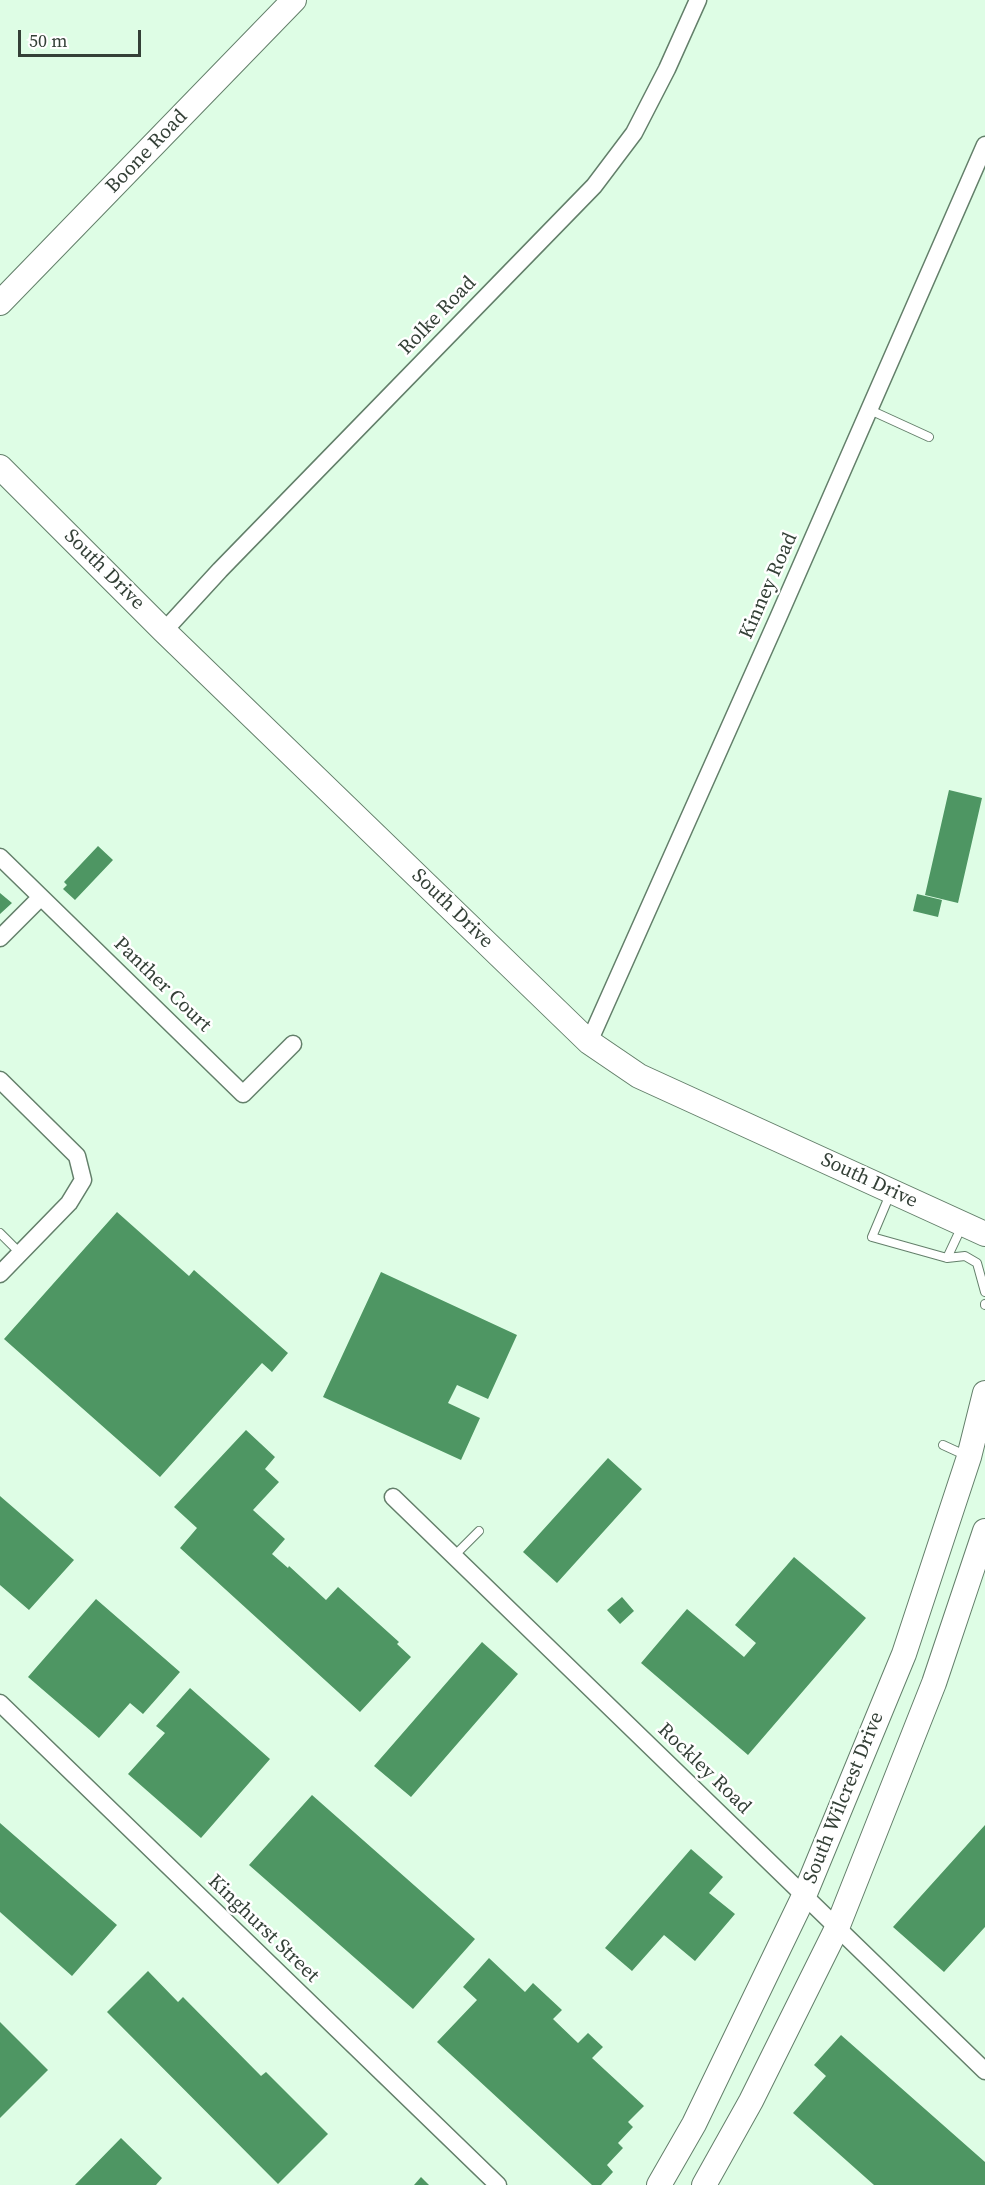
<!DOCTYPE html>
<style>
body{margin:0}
#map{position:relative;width:985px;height:2185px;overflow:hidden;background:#defde5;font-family:"Source Serif 4",serif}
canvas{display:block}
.scale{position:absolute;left:18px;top:30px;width:123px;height:27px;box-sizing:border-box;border:3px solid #344037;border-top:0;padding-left:8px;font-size:18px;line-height:21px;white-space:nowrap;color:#344037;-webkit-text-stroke:4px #fff;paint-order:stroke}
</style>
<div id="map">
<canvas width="985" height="2185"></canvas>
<div class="scale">50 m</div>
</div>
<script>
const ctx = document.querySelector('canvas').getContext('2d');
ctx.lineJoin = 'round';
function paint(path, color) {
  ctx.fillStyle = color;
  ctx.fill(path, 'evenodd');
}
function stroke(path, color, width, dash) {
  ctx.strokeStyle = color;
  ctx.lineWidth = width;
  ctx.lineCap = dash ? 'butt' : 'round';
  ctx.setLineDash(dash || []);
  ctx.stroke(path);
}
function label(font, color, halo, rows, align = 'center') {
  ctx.font = font + ' "Source Serif 4",serif';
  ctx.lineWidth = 5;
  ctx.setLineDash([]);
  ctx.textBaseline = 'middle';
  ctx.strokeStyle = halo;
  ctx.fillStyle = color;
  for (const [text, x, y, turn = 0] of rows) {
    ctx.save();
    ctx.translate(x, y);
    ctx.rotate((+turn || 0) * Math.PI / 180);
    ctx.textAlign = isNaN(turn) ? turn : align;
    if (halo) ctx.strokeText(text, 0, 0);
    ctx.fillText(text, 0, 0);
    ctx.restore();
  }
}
const building = new Path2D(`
 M949 790 982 798 958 903 925 895Z
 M98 846 113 860 75 900 63 889 67 885 64 882Z
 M0 893 12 903 0 914Z
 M917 894 942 900 938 917 913 911Z
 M117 1212 189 1276 194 1270 288 1353 272 1372 262 1363 160 1477 4 1339Z
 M381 1272 517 1335 488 1399 457 1385 448 1403 480 1418 461 1460 323 1397Z
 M246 1430 275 1457 265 1469 279 1482 253 1510 285 1539 272 1554 288 1568 289 1566 326 1600 338 1587 399 1642 397 1644 411 1657 360 1712 180 1548 197 1528 174 1507Z
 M608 1458 642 1489 557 1583 523 1552Z
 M0 1496 74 1560 29 1610 0 1585Z
 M794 1557 866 1618 748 1755 641 1663 687 1609 744 1657 756 1643 735 1625Z
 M622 1597 634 1611 620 1624 607 1610Z
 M96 1599 180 1672 143 1714 130 1703 99 1738 28 1677Z
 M482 1642 518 1674 411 1797 374 1766Z
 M190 1688 270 1759 201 1838 128 1774 165 1733 156 1726Z
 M312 1795 475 1939 413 2009 249 1865Z
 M0 1823 117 1925 72 1976 0 1912Z
 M985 1825V1927L944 1972 893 1927Z
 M691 1849 723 1877 709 1893 735 1914 695 1961 664 1935 632 1971 605 1948Z
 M489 1958 525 1992 533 1983 562 2010 553 2019 578 2043 588 2033 603 2047 592 2058 644 2106 628 2122 633 2127 618 2143 623 2148 607 2165 613 2172 601 2185H592L437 2042 477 2000 463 1987Z
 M148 1971 178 2002 183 1997 261 2076 266 2072 328 2134 278 2184 107 2012Z
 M0 2022 48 2070 0 2118Z
 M841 2035 985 2162V2185H874L793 2113 826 2076 814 2065Z
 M121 2138 162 2178 156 2185H75Z
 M421 2177 429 2185H414Z`);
const lane = new Path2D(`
 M870 410 929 437
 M891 1192 872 1237 947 1258 962 1226
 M0 1233 20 1253
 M947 1258 965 1256 977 1263 985 1292
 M985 1304V1305
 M943 1445 967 1456
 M454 1556 479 1531`);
const street = new Path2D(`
 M164 631 220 570 594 186 634 133 667 69 698 0
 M0 857 243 1094 293 1044
 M0 938 41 897
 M589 1042 778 618 985 145
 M0 1080 77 1156 83 1180 69 1203 0 1274
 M393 1497 985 2071
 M0 1703 498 2185`);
const secondary = new Path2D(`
 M0 303 294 0
 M0 467 164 631 589 1042 639 1076 985 1234
 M659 2185 694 2124 804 1896 904 1654 969 1457 985 1393
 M704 2185 751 2101 837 1928 934 1683 985 1531`);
const streetNames = [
 ["Boone Road",147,152,-46],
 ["Rolke Road",438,316,-46],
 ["South Drive",104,570,45],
 ["Kinney Road",769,586,-66],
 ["South Drive",452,909,44],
 ["Panther Court",162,985,44],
 ["South Drive",869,1181,25],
 ["Rockley Road",704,1769,44],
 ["South Wilcrest Drive",844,1798,-68],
 ["Kinghurst Street",263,1929,44]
];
paint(building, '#4e9663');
stroke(lane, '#637f6a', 10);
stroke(street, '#637f6a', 19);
stroke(secondary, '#637f6a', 26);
stroke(lane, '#fff', 8);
stroke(street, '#fff', 16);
stroke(secondary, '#fff', 24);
label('20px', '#344037', '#fff', streetNames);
</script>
